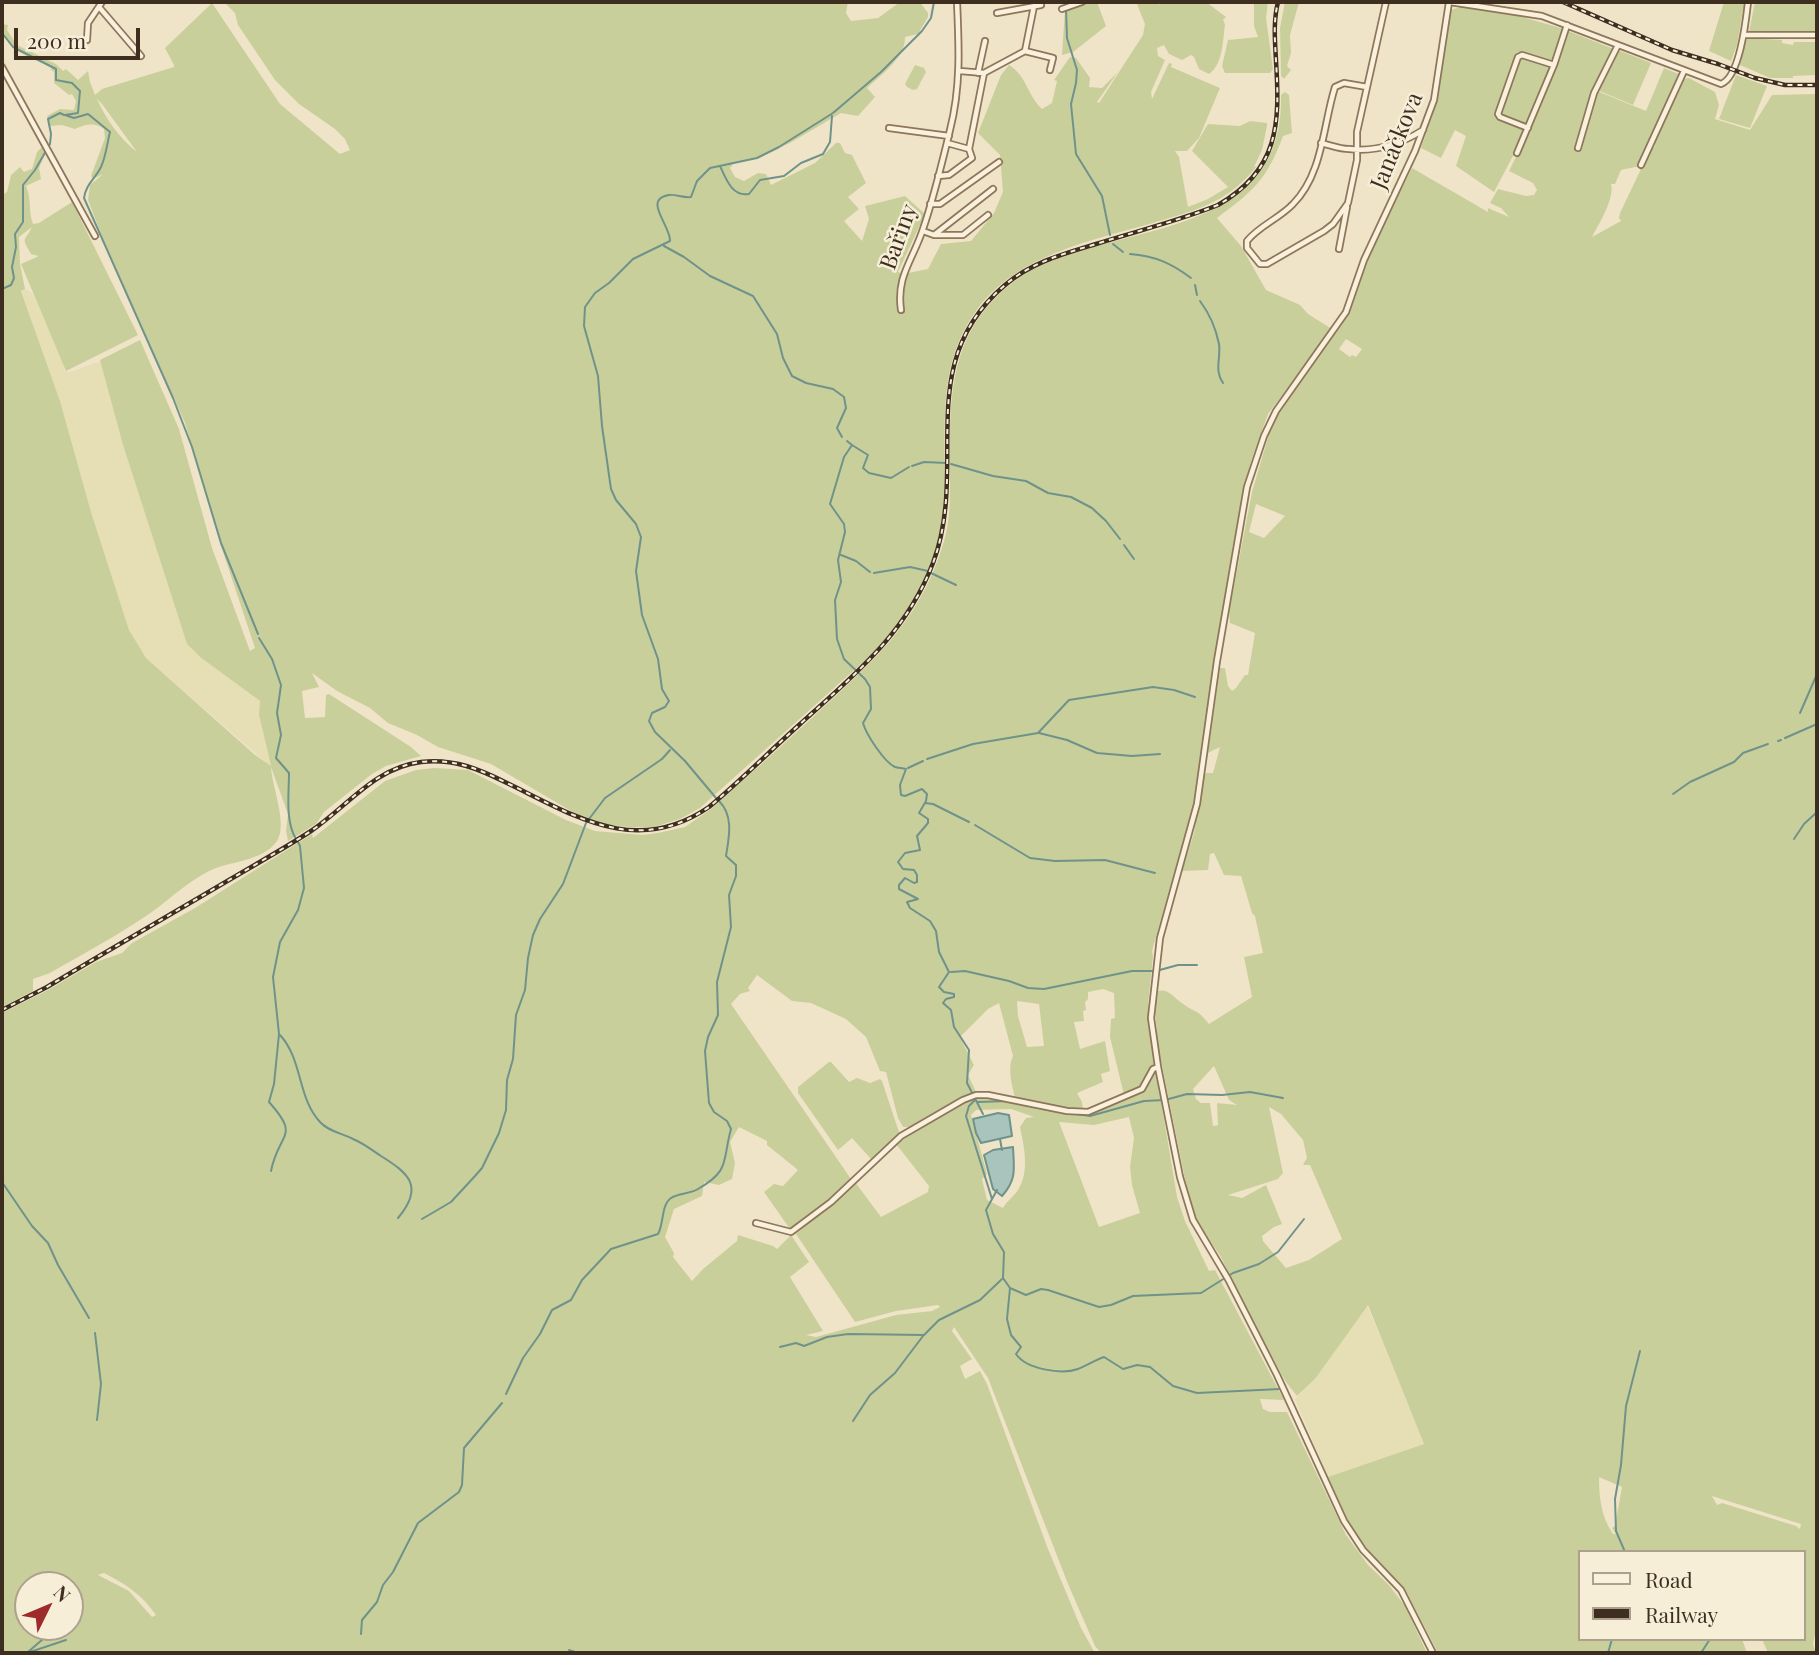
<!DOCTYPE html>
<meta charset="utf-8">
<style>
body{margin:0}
#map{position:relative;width:1819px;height:1655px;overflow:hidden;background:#f0e4c8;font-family:"Playfair Display",serif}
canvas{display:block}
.frame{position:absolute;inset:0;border:4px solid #3d2e20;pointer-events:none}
.legend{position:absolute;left:1578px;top:1550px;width:228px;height:91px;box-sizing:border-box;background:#f7eed8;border:2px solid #ada18e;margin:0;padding:9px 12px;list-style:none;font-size:21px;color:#3d2e20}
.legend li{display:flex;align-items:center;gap:14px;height:35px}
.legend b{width:35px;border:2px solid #ada18e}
.north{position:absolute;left:14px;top:1571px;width:70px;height:70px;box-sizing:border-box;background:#f7eed8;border:2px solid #ada18e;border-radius:50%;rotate:47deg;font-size:19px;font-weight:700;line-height:28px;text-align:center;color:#3d2e20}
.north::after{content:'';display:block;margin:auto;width:24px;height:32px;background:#9e2a2b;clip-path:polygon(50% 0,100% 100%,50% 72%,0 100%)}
.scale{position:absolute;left:14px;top:28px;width:126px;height:32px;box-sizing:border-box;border:4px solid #3d2e20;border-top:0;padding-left:9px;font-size:21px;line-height:24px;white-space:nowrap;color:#3d2e20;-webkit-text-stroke:5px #f7eed8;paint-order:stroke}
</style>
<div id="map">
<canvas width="1819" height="1655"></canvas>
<div class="frame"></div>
<ul class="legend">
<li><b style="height:9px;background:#faf1dc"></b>Road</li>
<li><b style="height:9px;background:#3d2e20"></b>Railway</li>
</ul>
<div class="north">N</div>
<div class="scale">200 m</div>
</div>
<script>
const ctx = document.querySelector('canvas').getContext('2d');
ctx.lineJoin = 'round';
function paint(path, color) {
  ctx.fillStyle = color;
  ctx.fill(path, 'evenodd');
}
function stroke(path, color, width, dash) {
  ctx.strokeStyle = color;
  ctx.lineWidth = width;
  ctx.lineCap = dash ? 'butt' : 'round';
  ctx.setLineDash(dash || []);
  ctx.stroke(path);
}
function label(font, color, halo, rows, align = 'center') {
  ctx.font = font + ' "Playfair Display",serif';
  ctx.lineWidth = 5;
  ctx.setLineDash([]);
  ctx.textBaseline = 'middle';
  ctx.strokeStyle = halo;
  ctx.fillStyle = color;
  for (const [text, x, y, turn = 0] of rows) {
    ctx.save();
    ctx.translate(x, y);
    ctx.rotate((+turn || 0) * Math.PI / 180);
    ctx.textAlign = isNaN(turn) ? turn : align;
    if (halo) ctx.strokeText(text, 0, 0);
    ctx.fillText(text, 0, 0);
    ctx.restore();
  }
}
const farmland = new Path2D(`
 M25 289 31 292 37 303 61 357 65 371 70 372 101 361 123 445 187 644 200 657 260 701 259 715 271 767 146 658 129 630 91 512 60 401 21 290Z
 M1367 1305 1424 1444 1328 1477 1295 1399 1315 1379Z`);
const green = new Path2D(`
 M224 2H848L846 13 851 21 878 18 900 2H920L928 13V17L918 34 905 37C906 57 881 75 867 88L875 97 858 116 841 113C807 132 774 157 734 163L730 168 735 177 744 181 758 173 766 174 771 185 815 163 836 143H840L845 153 852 155 866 183 848 197 859 209 844 221 862 241 869 219 865 206 905 196 925 214 898 272 903 274 928 269 941 244 971 241 994 213 1003 192 1000 155 978 133 1001 75 1009 65C1027 76 1027 95 1042 109L1052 103 1057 81 1054 80 1070 57 1076 58 1090 78 1089 87 1102 88 1118 72 1097 102 1099 103 1143 35 1145 24 1136 2H1158L1159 5 1162 2H1206L1226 17 1223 20 1225 24C1223 39 1223 65 1209 74L1199 69 1194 57 1191 55 1182 60 1169 54 1164 45 1157 48 1158 56 1165 60 1151 92 1152 99 1169 63 1172 64 1171 67 1220 88 1199 138 1187 151H1175L1179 157 1188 207 1208 199 1228 187 1192 151 1208 124 1240 126 1250 121 1267 123V126L1262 150 1254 167 1257 166C1230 200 1203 208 1163 220 1097 240 1019 252 976 311 928 378 953 452 941 526 934 573 903 621 871 655L700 808 680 819 654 827H628L601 824 571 811 491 764 438 747 417 735 388 723 370 708 337 691 312 673 319 687 302 691 305 718 325 717 326 695 329 694 411 747 421 756 386 766 372 774 324 812 316 824 288 841 286 831 288 814 271 767C272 787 288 824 277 841 262 862 229 861 209 871 185 883 165 904 143 918 113 938 81 955 50 973L33 979V991L2 1007V195L7 192 11 175 20 167 24 172 32 169 37 152 42 147 45 154 39 168 41 179 26 186C32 200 28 211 33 224L39 223 72 202 138 335 66 371 21 264 39 256 31 254C21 236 24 243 32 227L19 237 20 264 25 289 21 291 60 401 91 512 129 630 146 658 255 755 271 766 259 715 260 701 200 657 187 644 123 445 100 360 140 340 179 429 212 548 250 651 255 648 221 546 185 423 103 239 88 200 90 185 103 174 93 179 91 176 105 138 104 129C95 122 85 124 75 129L62 125 50 126 47 116 60 109 74 110 76 101 72 94 69 95 54 83V72L50 69 53 68C32 58 2 50 2 24L8 25 7 30 17 45 56 64 63 71 66 69 78 80 88 71 90 82 95 95 102 89 174 67V65L165 48 212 3 280 104 340 154 350 150 345 139 335 129 299 104 275 80 238 25 235 13ZM97 99 102 104 137 152C120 139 106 119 97 99Z
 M1085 2H1097L1106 26 1073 52 1062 55 1065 9Z
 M1254 2H1268L1266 18 1273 69 1270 73H1225L1222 66 1228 40 1258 37 1254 26Z
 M1285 2H1299L1290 35 1291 53 1287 66 1291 70 1284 79 1281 76 1280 28Z
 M1724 2 1744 4 1737 45 1731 61 1709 51Z
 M1755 2H1817V31L1782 33 1749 32Z
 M1460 7 1519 16 1564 29 1554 60 1552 62 1517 52 1495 115 1500 120 1524 129 1525 133 1494 192 1456 166 1466 136 1455 130 1441 158 1421 148 1437 102 1451 10Z
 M1568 31 1614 49 1592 93 1580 133H1578L1580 135 1576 149 1578 150 1597 91 1646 111 1664 68 1681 75 1640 166 1621 170 1615 184H1611C1615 198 1599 224 1592 237L1621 221 1619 218 1620 213 1651 148 1655 146 1654 143 1683 79 1689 78 1715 92 1719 105 1715 119 1750 130 1772 95 1817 94V1625L1813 1644 1816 1653H1768L1762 1639H1803V1552H1579V1639H1742L1747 1653H1438L1408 1595 1368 1550 1351 1527 1328 1477 1424 1444 1368 1305 1315 1379 1297 1396 1286 1382 1266 1346H1264L1221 1257 1197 1222 1189 1199 1158 1046 1155 1011 1158 991C1168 988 1173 997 1182 1003 1194 1013 1197 1008 1209 1024L1252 997 1244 957 1263 953 1255 916 1252 913 1241 876 1224 875 1214 853 1210 854 1208 870 1182 871 1194 833 1204 775 1206 773H1213L1220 747 1208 753 1220 668H1225L1228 686 1232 691 1236 688 1245 675H1248L1255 633 1230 623 1229 612 1252 492 1274 417 1346 317 1354 300 1367 258 1412 168 1488 212V208L1509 217 1501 208 1490 203 1498 189 1526 196 1534 195 1537 190 1533 183 1509 171 1533 122ZM1346 339 1362 349 1356 357 1352 355 1350 357 1339 349ZM1256 504 1285 516 1264 538 1249 532ZM1214 1066 1229 1100 1237 1105 1217 1103 1218 1125 1213 1126 1210 1103H1201L1196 1099 1193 1089ZM1269 1107 1281 1114 1303 1140 1307 1158 1303 1165H1310L1342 1239 1309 1260 1286 1268 1263 1241 1262 1236 1274 1227 1282 1224 1266 1185 1242 1198 1228 1195 1278 1179 1283 1173ZM1599 1477 1622 1487 1615 1526 1612 1528 1616 1534H1613C1601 1517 1599 1497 1599 1477ZM1712 1496 1801 1524 1800 1529 1796 1526 1722 1503 1717 1505Z
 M1747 38 1782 40V43L1793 45 1794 42H1817V75L1793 76V78H1770L1740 65Z
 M1618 50 1651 63 1633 105 1597 90Z
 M1523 58 1549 66 1550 69 1529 122 1525 124 1502 115 1501 112 1520 59Z
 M915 65 924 68 926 72 917 89 913 90 907 87 905 84Z
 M1736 75 1767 86 1750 128 1719 119Z
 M1285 92 1289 95 1292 133 1283 136C1267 180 1253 191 1217 218L1241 246 1266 290 1300 305 1308 314 1332 329 1268 414 1251 461 1233 546 1194 803 1152 951 1153 956 1148 1004 1149 1029 1177 1197 1185 1221 1209 1271 1215 1270 1284 1400 1260 1399 1263 1409 1270 1412H1287L1346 1535 1368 1565 1388 1584 1405 1606 1427 1653H1101L1095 1646 1068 1584 988 1378 954 1327 952 1331 972 1359 960 1366 965 1379 980 1371 987 1384 1048 1549 1081 1628 1095 1653H2V1013L48 990 96 962 122 953 132 943 195 908 312 834 313 838 385 781 416 770 434 768 468 770 566 820 595 831 643 835 658 833 685 827 711 809C745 779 779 748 813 717 872 662 920 623 944 541 950 521 950 500 950 478 950 418 946 355 987 307 1002 290 1021 274 1041 265 1135 223 1284 234 1281 95ZM757 975 792 1001 811 1003 846 1019 866 1037 880 1071 886 1072 898 1118 903 1127H912L939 1111 940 1117 896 1144 929 1186 928 1192 881 1217 855 1182 796 1234 855 1322 896 1311 938 1305 940 1307 932 1311 896 1315 816 1337 806 1335 823 1331 790 1277 809 1262 791 1235 777 1249 773 1246 738 1235 737 1241 703 1269 692 1281 673 1257 674 1253 665 1237 674 1209 702 1196 704 1182 719 1185 732 1179 735 1163 730 1142 739 1127 767 1141V1145L798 1170 783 1186 774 1184 764 1192 790 1229 808 1220 851 1179 731 1004 740 994 750 991 748 988ZM1103 989 1114 993 1115 1018 1111 1019 1110 1037 1124 1095 1086 1110 1083 1109 1082 1102 1077 1093 1103 1082 1101 1074 1110 1071 1105 1041 1080 1049 1074 1022 1084 1021 1083 1011 1086 1010 1085 1002 1088 999V992ZM1017 1001 1039 1004 1044 1046 1027 1047 1018 1016ZM999 1003 1013 1056C1007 1068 1012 1085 1015 1098L988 1092H976L968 1075 974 1065 960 1037 988 1009ZM1011 1109 1034 1117 1026 1118 1020 1127C1024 1147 1030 1171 1018 1190 1014 1196 1007 1201 1003 1208L987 1200 982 1179 987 1174 971 1115 976 1110ZM1129 1117 1134 1138 1130 1167 1132 1185 1140 1213 1099 1227 1059 1122 1094 1125ZM104 1573C126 1584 142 1595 156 1615L152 1617 129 1591 98 1575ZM28 1585H70V1627H28Z
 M829 1062H831L849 1082 857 1078 870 1083 880 1079 882 1081 900 1135 872 1160 852 1138 838 1150 798 1093V1087Z`);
const water = new Path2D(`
 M998 1113 1009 1115 1012 1136 981 1143 976 1133 973 1119Z
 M1013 1147C1014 1169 1017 1179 1002 1196L993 1189 984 1155 993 1150Z`);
const stream = new Path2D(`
 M1066 9 1067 38 1077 70 1076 83 1071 104 1076 154 1102 196 1110 235
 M2 33 13 47 56 69V80L72 83 80 91 78 113 65 115 74 118 88 114 110 132C107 144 106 156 101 167 95 179 86 184 84 198L173 398 192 447 221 543 258 634
 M720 166C726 179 732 197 749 194L760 180 784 176 801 163 823 154 830 142 832 116
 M1113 244 1123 252
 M664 246 684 257 710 276 753 296 777 334 783 358 792 376 806 383 833 389 844 397 846 408 837 428 842 437
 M1130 254C1155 256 1171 263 1191 278
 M1195 285 1197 295
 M2 289 11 285 14 278 12 267 16 247 15 234 23 222V185L35 170 50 144 51 134 48 119 60 113 64 115
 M1200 301C1209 313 1216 329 1219 344 1221 359 1214 370 1223 383
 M847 441 852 445 844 457 830 504 844 524 845 532 838 560 841 582 835 600 837 639 844 659 865 679 870 687 871 709 863 723C866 734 884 762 895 767 898 768 902 768 906 769L900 785 901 795 905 796 922 789 927 794 926 801 919 813 928 819V823L917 836 920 850 905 853 898 862 903 869 914 870 917 875V882L914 883 905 878 899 885V889L918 899 907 902 910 908 930 921 936 931 939 952 949 972 939 987 944 992 954 994V997L946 999 943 1003 951 1010 954 1027 969 1050 967 1083 983 1114
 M852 445 868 455 863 468 869 473 891 478 909 467
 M951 464 993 476 1026 481 1048 493 1071 497 1092 508 1106 521 1120 539
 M912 466 924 462 946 463
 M1124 545 1134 559
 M841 555 856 561 870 572
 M874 573 910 567 928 571
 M931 573 956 585
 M259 638 272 659 281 685 277 713 281 735 276 758 289 773C289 793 285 821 296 839
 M1800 713 1817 674
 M1039 733 1067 740 1097 753 1132 756 1160 754
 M1785 738 1817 724
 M1778 741 1781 740
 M927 759 973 744 1038 733 1069 700 1153 687 1174 690 1195 697
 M908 768 923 761
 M1673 794 1690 782 1734 762 1743 753 1768 744
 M716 798 685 761 655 732 649 721 652 713 665 707 669 701 662 689 658 659 642 615 636 571 641 537 636 524 616 500 611 489 602 426 598 376 584 326 585 307 595 293 609 283 633 259 670 241C671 226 642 199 669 195 676 194 683 198 691 197L697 181 710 168 757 158 779 147 833 113 881 72 922 31 931 18 934 2
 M925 803 933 804 969 822
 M975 825 1030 858 1055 861 1105 860 1155 873
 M1794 839 1804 824 1817 812
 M951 972 965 971 1009 981 1028 988 1044 989 1132 971H1156L1178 965H1197
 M280 1035C303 1060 297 1097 320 1122 329 1132 342 1133 353 1139 363 1143 372 1150 381 1156 408 1173 425 1186 398 1218
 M975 1100 969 1106 966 1116 992 1199
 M978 1102 1008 1101
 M1051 1110 1090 1116 1144 1101 1165 1100 1187 1094 1222 1095 1250 1092 1283 1098
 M1000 1139 1002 1150
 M271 1171C279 1131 301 1138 269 1102L274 1084 279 1034 273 977 280 942 298 910 304 888 300 846 298 842
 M2 1182 32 1226 48 1243 58 1265 89 1318
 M997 1190 986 1210 993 1234 1004 1252 1003 1278 1010 1288 1007 1319 1011 1335 1021 1347 1016 1354C1026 1369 1061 1375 1078 1369 1086 1366 1095 1360 1104 1357L1123 1369 1137 1365 1150 1367 1173 1386 1197 1393 1280 1389
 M422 1219 451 1202 475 1176 482 1168 499 1133 506 1110 507 1080 513 1059 516 1015 525 990 528 958 533 935 540 919 563 884 586 823 605 798 662 759 670 750
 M1010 1288 1026 1295 1041 1289 1048 1290 1099 1307 1111 1305 1133 1296 1201 1293 1233 1273 1259 1264 1278 1252 1304 1219
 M95 1333 101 1384 97 1420
 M780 1347 796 1343 804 1346 827 1337 848 1334 924 1335 939 1320 980 1300 1002 1279
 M506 1394 523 1358 540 1334 552 1310 571 1300 582 1280 611 1249 658 1234C664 1224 661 1205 671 1198 679 1193 690 1194 698 1189 731 1170 722 1161 731 1129L727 1121 714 1112 709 1103 705 1051 708 1037 718 1015 717 982 731 927 729 895 736 876V865L726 856C729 837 734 816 719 801
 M853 1421 870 1395 895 1373 923 1336
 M1625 1552 1616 1531 1615 1499 1621 1465 1626 1406 1640 1351
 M361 1634 362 1620 377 1602 383 1585 393 1572 418 1523 459 1492 462 1485 464 1448 502 1403
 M569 1650 578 1653
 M28 1652 43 1639
 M27 1653 66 1640
 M1608 1653 1612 1639
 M1701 1653 1710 1639`);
const minor = new Path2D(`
 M1450 2 1542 16 1721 84C1740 77 1746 20 1748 2
 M99 7 141 56
 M1062 9 1082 2
 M997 13 1041 5
 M1744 35H1817
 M87 40 88 23 102 2
 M1025 51 1034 6
 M2 67 95 236
 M960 71 984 73 1025 51 1053 58 1050 70
 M978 73 985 41
 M1367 87 1344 83 1335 87C1323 125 1323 174 1293 204 1280 218 1259 226 1247 241V248L1260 264H1267L1324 231 1333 224 1348 203 1357 160V132L1386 2
 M889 128 949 136
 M1528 128 1500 117 1498 114 1518 57 1522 55 1554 65
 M947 143 969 149
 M1321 143C1330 145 1340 149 1349 149 1376 152 1401 144 1423 130
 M1578 148 1594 93 1618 45
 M1517 153 1554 65 1567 25
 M1641 165 1684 71
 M938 176 949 175 972 158 969 149 984 73
 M930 204H940L999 162
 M923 231 934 235 993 189
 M935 235H963L988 215
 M1339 249 1347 207
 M901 310C896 276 913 260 923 229 934 197 942 163 950 130 961 87 959 46 957 2
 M756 1223 791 1232 831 1202 901 1136 963 1100 976 1095H988L1067 1111 1088 1112 1142 1089 1153 1069 1158 1067
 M1433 1653 1401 1590 1363 1550 1344 1521 1277 1375 1228 1279 1193 1220 1180 1177 1158 1067 1151 1018 1160 938 1197 804 1217 661 1247 487 1264 436 1276 411 1346 312 1364 260 1415 151 1434 100 1449 2`);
const rail = new Path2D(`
 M1563 2 1672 50 1718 64 1755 78 1785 85H1817
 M2 1010 47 987C107 951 168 916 229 880 256 864 285 848 311 831 348 806 374 768 421 762 453 758 479 769 507 783 575 816 636 857 709 807 740 781 769 752 799 725 854 675 906 634 933 563 970 465 911 365 1005 285 1032 262 1063 254 1096 244 1137 231 1178 221 1218 205 1279 170 1280 124 1276 61 1275 41 1273 22 1278 2`);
const streetNames = [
 ["Janáčkova",1397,141,-68],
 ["Bařiny",899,237,-70]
];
paint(farmland, '#e6deb5');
paint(green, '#c9cf9b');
paint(water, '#a9c4bc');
stroke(water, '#6f938a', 2);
stroke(stream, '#6f938a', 2);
stroke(minor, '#8d765c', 8);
stroke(minor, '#faf1dc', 4.5);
stroke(rail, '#3d2e20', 4.5);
stroke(rail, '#f7eed8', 2, [5]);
label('23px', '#3d2e20', '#f7eed8', streetNames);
</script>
